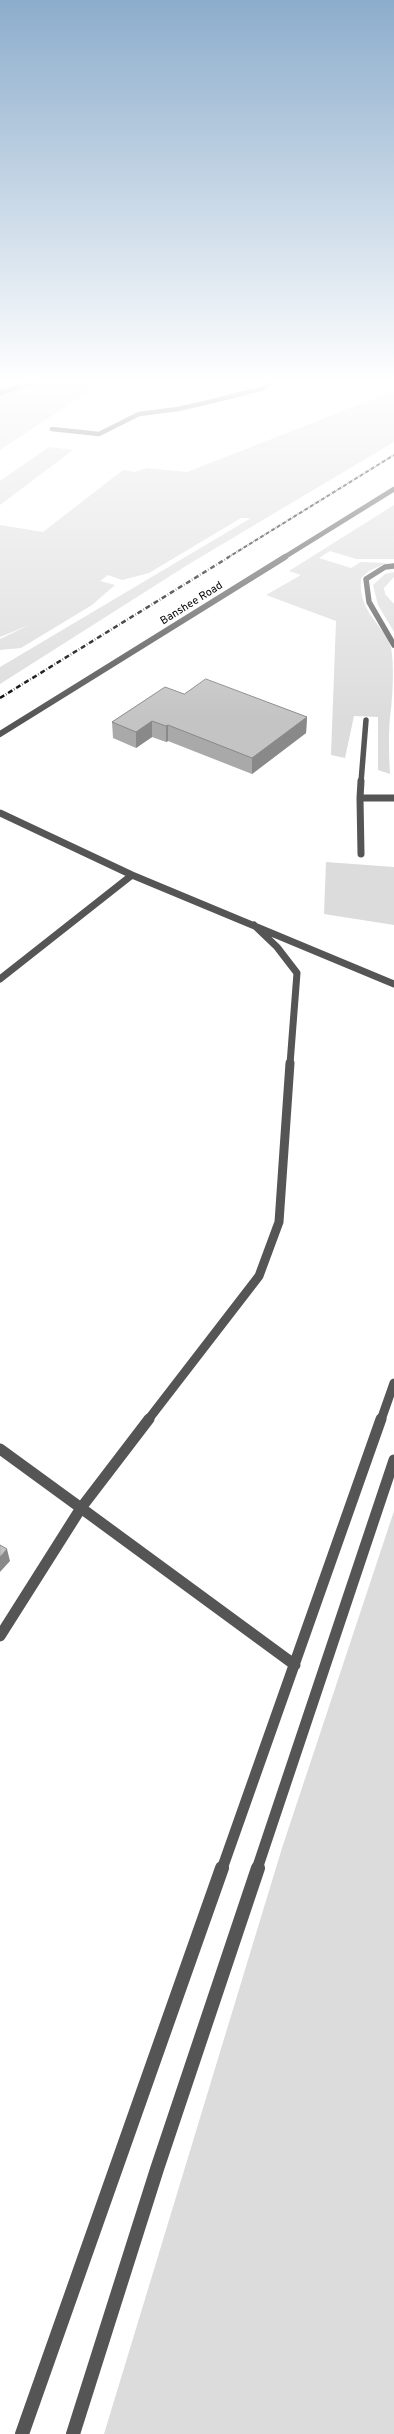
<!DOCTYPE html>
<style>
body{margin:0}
canvas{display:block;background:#fff}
</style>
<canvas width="394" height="2434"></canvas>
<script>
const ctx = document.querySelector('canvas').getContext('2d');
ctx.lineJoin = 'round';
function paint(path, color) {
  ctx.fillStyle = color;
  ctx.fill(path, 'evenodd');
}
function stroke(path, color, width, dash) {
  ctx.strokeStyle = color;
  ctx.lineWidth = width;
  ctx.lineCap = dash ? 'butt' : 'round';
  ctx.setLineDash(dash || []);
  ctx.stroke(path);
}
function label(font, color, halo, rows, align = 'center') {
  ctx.font = font + ' Overpass,sans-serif';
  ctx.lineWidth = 4.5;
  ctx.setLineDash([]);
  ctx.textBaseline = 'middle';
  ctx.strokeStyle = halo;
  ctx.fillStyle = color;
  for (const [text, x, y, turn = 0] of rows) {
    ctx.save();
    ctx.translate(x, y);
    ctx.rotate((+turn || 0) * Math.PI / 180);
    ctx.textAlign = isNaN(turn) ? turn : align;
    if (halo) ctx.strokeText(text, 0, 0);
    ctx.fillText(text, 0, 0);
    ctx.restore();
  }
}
const green = new Path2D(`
 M0 380H111L95 387 0 450Z
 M394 391V442L189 564 0 684V667L251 518H241L149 573 122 580 108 575 100 581 115 585 92 605 21 648 0 650V639L29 625 0 637V525L43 532 123 470 135 472 147 468 187 472Z
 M49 447 73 450 0 505V481Z
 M394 505V559H356L330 551 319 558 351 568 361 562 386 563 369 571 361 578C358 613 382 622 391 647 394 666 393 690 391 709 388 730 389 753 390 774L378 770V717L354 716 345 758 331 755 336 621 266 595 301 575 289 571Z
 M394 572V577L384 588 385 594 394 604V632L378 605 373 585 385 574Z
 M326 862 394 867V925L324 914Z
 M394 1511V2434H104L282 1848Z`);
const serviceFar5 = new Path2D(`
 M0 393 40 380
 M52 429 99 434 139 414 178 409 213 401 264 388 273 380`);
const serviceFar4 = new Path2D(`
 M394 566 385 567 366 579 369 602 394 645
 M361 782 366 720`);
const serviceFar3 = new Path2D(`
 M361 781 360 798H394
 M360 798 361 854
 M0 813 132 875 0 979
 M132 875 394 984
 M254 925 277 947 297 973 290 1064`);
const serviceFar2 = new Path2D(`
 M148 1420 259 1276 279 1222 290 1063
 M381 1420 394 1383`);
const serviceFar1 = new Path2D(`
 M149 1419 81 1508 295 1665
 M0 1449 81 1508 0 1636
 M222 1869 381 1419
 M257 1869 394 1460`);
const service = new Path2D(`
 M22 2434 222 1868
 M73 2434 157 2169 258 1868`);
const minorFar1 = new Path2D(`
 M283 558 394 489`);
const minor = new Path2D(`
 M0 734 285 557`);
const railFar1 = new Path2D(`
 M227 558 394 455`);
const rail = new Path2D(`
 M0 698 229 557`);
const wall = new Path2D(`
 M184 694 307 717 306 733 252 774 168 741 166 742 152 737 136 748 113 738 112 722Z`);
const shadedWall = new Path2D(`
 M307 717 306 733 252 774V758Z
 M152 721V737L136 748V732Z
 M168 725V741L166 742V726Z
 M7 1549 10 1561 0 1572V1557Z`);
const building = new Path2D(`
 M206 679 307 717 252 758 168 725 166 726 152 721 136 732 112 722 165 687 184 694Z
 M0 1545 7 1549 0 1557Z`);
const farStreetnames = [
 ["Banshee Road",192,604,-32]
];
paint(green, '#dcdcdc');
stroke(serviceFar5, '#555', 4.5);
stroke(serviceFar4, '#555', 5.5);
stroke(serviceFar3, '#555', 7);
stroke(serviceFar2, '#555', 9);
stroke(serviceFar1, '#555', 11);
stroke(service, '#555', 14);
stroke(minorFar1, '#555', 5);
stroke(minor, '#555', 6);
stroke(railFar1, '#000', 2, [4, 1, 0.5, 1]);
stroke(rail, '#000', 2.5, [5, 2, 0.5, 2]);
paint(wall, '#a9a9a9');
paint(shadedWall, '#898989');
paint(building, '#c4c4c4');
stroke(building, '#898989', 1);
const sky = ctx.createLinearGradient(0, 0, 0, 720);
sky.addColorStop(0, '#8cadcc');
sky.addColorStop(0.53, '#fff');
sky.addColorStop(1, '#ffffff00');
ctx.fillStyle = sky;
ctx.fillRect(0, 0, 394, 720);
label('11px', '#000', '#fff', farStreetnames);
</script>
